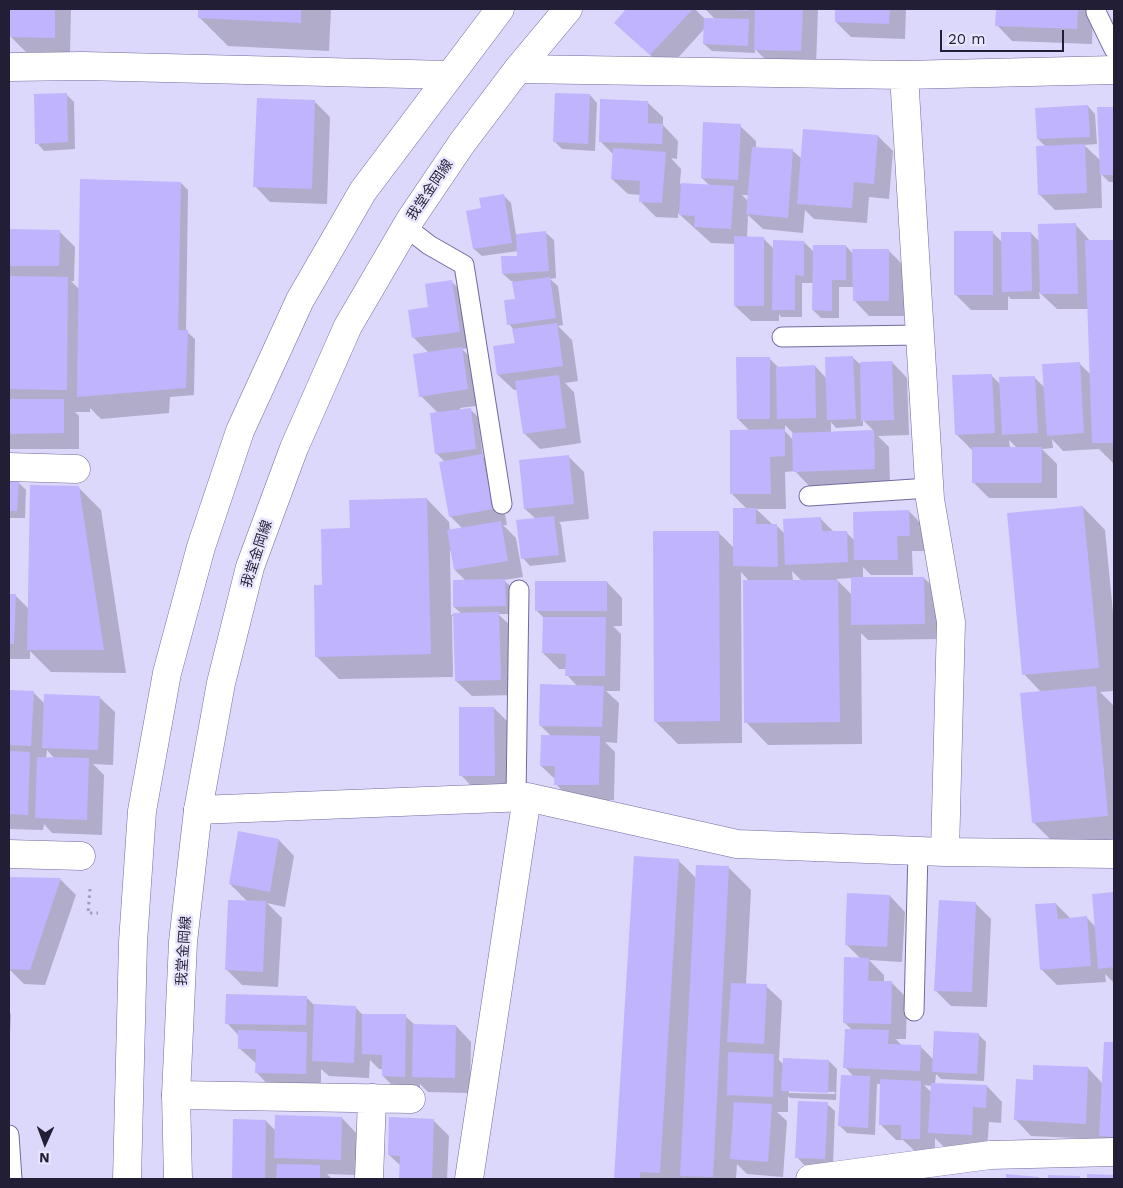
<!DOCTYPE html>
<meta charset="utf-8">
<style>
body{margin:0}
#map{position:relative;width:1123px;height:1188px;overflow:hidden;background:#dcd8fc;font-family:"Work Sans",sans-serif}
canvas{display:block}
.frame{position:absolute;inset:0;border:10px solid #221e35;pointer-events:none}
.north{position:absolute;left:20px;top:1118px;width:50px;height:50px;-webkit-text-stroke:4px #e9e6ff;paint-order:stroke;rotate:182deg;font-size:14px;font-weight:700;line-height:20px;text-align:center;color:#221e35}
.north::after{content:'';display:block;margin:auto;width:18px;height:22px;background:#221e35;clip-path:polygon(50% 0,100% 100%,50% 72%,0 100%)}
.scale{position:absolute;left:940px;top:30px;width:124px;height:22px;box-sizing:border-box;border:2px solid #221e35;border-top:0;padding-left:6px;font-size:15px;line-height:18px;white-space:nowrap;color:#221e35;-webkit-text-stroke:4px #e9e6ff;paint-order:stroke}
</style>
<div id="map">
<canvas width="1123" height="1188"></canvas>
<div class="frame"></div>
<div class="north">N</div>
<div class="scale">20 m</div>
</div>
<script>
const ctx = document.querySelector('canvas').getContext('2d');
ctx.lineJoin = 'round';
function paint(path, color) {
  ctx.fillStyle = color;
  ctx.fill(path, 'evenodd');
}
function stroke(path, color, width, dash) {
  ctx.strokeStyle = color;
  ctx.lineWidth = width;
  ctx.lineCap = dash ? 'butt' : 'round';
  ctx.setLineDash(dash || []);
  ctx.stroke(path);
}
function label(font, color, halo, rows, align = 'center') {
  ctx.font = font + ' "Work Sans","Noto Sans JP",sans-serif';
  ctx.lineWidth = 5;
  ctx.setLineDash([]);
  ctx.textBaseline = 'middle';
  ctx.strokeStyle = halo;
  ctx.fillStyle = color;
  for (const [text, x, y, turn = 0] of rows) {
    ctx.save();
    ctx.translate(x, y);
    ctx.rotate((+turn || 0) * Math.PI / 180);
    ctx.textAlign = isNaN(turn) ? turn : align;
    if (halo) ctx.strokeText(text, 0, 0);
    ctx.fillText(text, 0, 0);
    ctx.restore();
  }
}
const shadow = new Path2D(`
 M9 9H71L70 53 26 52 11 37V31H9Z
 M199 9H331L329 51 228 46 199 17Z
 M628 9H695L705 19H715L705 9H818L816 66 771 65 755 49V53L712 51 704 44 705 28 667 70 615 23Z
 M836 9H906L905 39 851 37 836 22Z
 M997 9H1093L1092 44 1012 41 997 25Z
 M67 95 74 102 75 149 44 151 37 143Z
 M590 95 597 103 595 151 562 149 554 141Z
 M314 101 330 117 327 204 270 202 255 186Z
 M647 102 663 117V125L678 141 677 159 671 158 681 169 680 184 710 186 702 178 740 126 756 141V148L793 151 802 159 878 136 893 151 889 199 869 197 867 223 814 219 805 210 803 233 763 229 748 215 747 238H763L774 249 804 242 814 252 846 246 853 254 888 250 904 266V316H869L854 300V287H839V318H821L813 310 814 283H802V317H781L779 314V321H751L735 306V244L711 243 678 213V218L656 217 640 201 641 195 628 194 612 179 614 155 600 141ZM742 195H749V202Z
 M1088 106 1095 114 1097 144 1084 145 1101 161 1098 109 1114 108V182H1109L1101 174 1102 208 1055 210 1039 194 1046 147 1038 139Z
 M181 183 188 190 186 331 195 339 194 395 170 397 169 413 101 419 90 408V412H75L79 416V449H10L9 447V231H59L75 247 74 281H71L80 290Z
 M503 195 511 203 516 235 546 233 554 240 556 278 550 279 558 286 563 325 558 326 572 340 578 381 565 383 574 392 581 443 540 449 524 433 518 390H514L498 375 516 344 514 330 509 324 516 300 513 281H511L503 274 519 257 518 251 482 256 474 249 482 209Z
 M1075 224 1091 242 1114 241V464L1099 449 1063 451 1052 439 1053 448 1042 449 1057 464V498H989L973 482 972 450 957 435 991 375 1001 385 1034 377 1045 388 1079 363 1091 375 1089 309H1057L1039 292 1040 299H1011L1008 296V310H971L955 294 992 232 1002 242 1031 233 1040 242ZM1009 440 1017 448H1010Z
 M451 281 467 297 475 347 462 349 477 364 483 405 460 408V410L470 409 478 417 483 457 497 471 507 525H503L516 538 523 577 504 580 512 588 513 614H498L514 629 516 695 472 696 456 681 454 616H452L453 677 339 679 316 656 324 586 351 530 427 499 449 522 450 531 463 529 450 516 445 462 436 453 438 413 421 396 429 353 414 338 430 308ZM450 551H452L455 570 466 581 454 607 462 614 451 615Z
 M852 357 861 365 892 362 907 378 909 435 878 436 889 447 890 484 810 487 795 471 785 472 786 509H756L772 524 776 525 785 534 821 519 834 532H846L855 541 909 511 924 527 925 551H912L913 575H871L863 567V579L924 578 940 594V639L868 640 861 633 862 744 768 745 746 722 750 582 741 572 742 743 678 744 655 721 718 532 734 548 747 509 732 494 750 431 738 419 769 358 779 368 815 366 827 379ZM863 420 874 431 831 433V422L836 428 863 426ZM785 425 793 433V440L785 431ZM792 571 802 581H793ZM852 578V595L836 579Z
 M569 457 584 472 589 519 559 522 561 525 566 562 530 566 523 558 536 519 525 509Z
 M9 482H18L26 490 25 518H9Z
 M78 487 101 510 126 673 51 672 30 651V659H9V595H15L29 609Z
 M1083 507 1105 530 1114 623V691L1100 692 1114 706V839L1056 845 1033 822 1041 692 1024 674Z
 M607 582 622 598V626H613L621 634 620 691H606L619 703 617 743 605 742 615 752 614 800H571L556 784V780L541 766 551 736 540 725 578 687 567 675V669H559L543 653 544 618 537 611Z
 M9 691 33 692 45 704 99 697 115 712 113 765 93 764 104 775 102 835 52 833 44 824 43 830 9 829ZM47 750 55 759 46 758Z
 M494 708 509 723 510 791H476L461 775Z
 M279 840 294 856 285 907 267 903 282 918 278 987 242 985 226 969 248 902 230 884Z
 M635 857 678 860 696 878 728 867 751 890 746 985 766 986 782 1001 779 1060 784 1065 829 1061 837 1069 836 1100 790 1098 788 1096V1112H777L787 1121 783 1177 747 1174 737 1164 736 1179H685L683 1177V1179H616ZM789 1090 835 1092V1094L789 1093Z
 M9 878 61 880 76 895 45 985 24 984 9 969Z
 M1114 894V983L1105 974 1106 982 1057 985 1041 969 1056 904 1071 919 1087 918 1096 927 1093 896Z
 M890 896 905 912 902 962 869 960 884 975V983H892L907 998 906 1039H896L902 1046 921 1047 934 1060 978 1034 986 1042 984 1081 941 1079 936 1074 935 1084 987 1086 1002 1102 1001 1123 989 1122 987 1150 945 1148 935 1138V1154H918L903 1140H896L880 1124 881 1084H877L875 1135 847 1133 839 1125 854 1077 845 1067 852 1030 844 1022 861 959 846 944ZM924 1085 932 1086V1093Z
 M975 903 991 919 987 1007 951 1006 936 991Z
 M307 998 315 1006 356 1008 363 1015 405 1016 415 1025 456 1026 471 1042 470 1093 428 1092 420 1084V1092H399L383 1076V1069H379L370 1060 369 1078 329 1076 321 1069V1090L272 1089 257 1073V1064L239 1048V1036L227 1023Z
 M9 1012 11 1014 9 1058Z
 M1105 1043 1114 1044V1150L1101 1137V1139L1031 1136 1016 1120 1034 1081 1088 1068 1103 1084Z
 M827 1104 835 1111 833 1166 804 1165 797 1157Z
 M342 1118 357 1134 356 1175 327 1174 332 1179H234L235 1120 266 1121 276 1131Z
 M433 1120 449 1136 447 1179H400L401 1166 389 1155Z`);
const building = new Path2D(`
 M10 9H55V38L10 37Z
 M198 9H301V23L198 18Z
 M626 9H693L650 55 614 23Z
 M730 9H748V11L730 10Z
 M755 9H803L801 51 754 50Z
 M835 9H890L889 24 835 22Z
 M996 9H1078L1077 29 995 26Z
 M704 18 749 19 748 46 703 44Z
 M67 93 68 142 35 144 34 94Z
 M555 93 590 94 588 144 553 142Z
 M257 98 315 100 312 189 253 187Z
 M600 99 648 101V123L663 124 662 144 599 142Z
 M1088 105 1090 137 1037 139 1035 108Z
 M1097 107H1114V175H1100Z
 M703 122 741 124 738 180 701 178Z
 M803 129 878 135 874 184 854 182 852 208 797 204Z
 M1085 144 1087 193 1038 195 1036 146Z
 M752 147 793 149 788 218 746 214Z
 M613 148 666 152 662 203 639 202 640 181 611 179Z
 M80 179 181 182 178 330H188L186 388 77 397Z
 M681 183 734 186 731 229 694 227 695 216 679 215Z
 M504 194 512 243 473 249 466 211 481 208 479 198Z
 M1076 223 1078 294H1040L1038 224Z
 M9 229 60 230 59 266H9Z
 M546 231 549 271 502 274 501 256H517L516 234Z
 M954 231H993V295H954Z
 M1001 232H1031L1032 291 1002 292Z
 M734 236 764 237V306H734Z
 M773 240 804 241V276L795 275V310H772Z
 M1085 240H1114V443H1092Z
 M813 245H846V280H832V311L812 310Z
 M852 249H889V301H853Z
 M9 276 68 277 67 390 9 389Z
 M550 277 556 318 507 325 504 300 515 299 512 282Z
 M452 280 460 332 412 338 408 310 428 307 425 284Z
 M557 323 563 366 497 375 493 346 515 343 512 329Z
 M462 347 468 389 419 397 413 354Z
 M853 356 856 419 827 420 825 357Z
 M736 357H770V419H737Z
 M892 361 894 420 861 421 860 362Z
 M1080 362 1084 433 1047 436 1042 364Z
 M815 365 816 418 777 419 776 367Z
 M992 374 995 433 955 435 952 375Z
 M559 375 566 428 523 434 515 381Z
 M1035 376 1038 433 1002 435 999 377Z
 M9 399H64V433L9 434Z
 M471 408 476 449 435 454 430 413Z
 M785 429V456L770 457 771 494H730V430Z
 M874 430 875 469 793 472 792 433Z
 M972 447H1042V483H972Z
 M482 454 493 509 449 517 439 462Z
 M569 455 574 504 524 509 519 460Z
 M9 481H19L17 511H9Z
 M30 485 79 486 104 650H27Z
 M427 498 431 654 315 657 314 585H322L321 529 350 528 349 500Z
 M1083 506 1099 668 1022 675 1007 513Z
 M733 508H756V524H777L778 567 733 566Z
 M909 510 910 536H897L898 560H854L853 512Z
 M554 516 559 555 521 559 516 520Z
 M821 517 822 531H847L848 562 785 565 783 519Z
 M501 521 508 561 454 570 447 530Z
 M653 531H719L720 721 654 722Z
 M851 577H924L925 624 851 625Z
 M505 579 506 606 453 607V580Z
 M743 580H838L840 722 744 723Z
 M535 581H607V611H535Z
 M9 594H16L14 644H9Z
 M499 612 501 680 455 681 453 613Z
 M543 617H606L605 676H565L566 654 542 653Z
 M540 684 604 686 602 727 539 726Z
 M1096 686 1108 816 1032 823 1020 693Z
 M9 690 34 691 31 746 9 745Z
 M44 694 100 696 98 750 42 748Z
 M459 707H494L495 776H459Z
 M541 735 600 736 599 785H554L555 766H540Z
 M9 751 30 752 28 815 9 814Z
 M37 757 89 758 87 820 35 818Z
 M238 831 279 839 270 892 229 884Z
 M634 856 679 859 660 1173 640 1172V1179H614Z
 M696 865 729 866 713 1177 680 1176Z
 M9 877 61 878 30 970 9 969Z
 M1114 892V967L1098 969 1092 894Z
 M847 893 890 895 887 947 845 945Z
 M228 900 266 901 263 972 225 970Z
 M939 900 976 902 972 992 934 991Z
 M1056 903 1058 919 1087 916 1091 966 1040 970 1035 904Z
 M844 957 869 958 868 981H892L891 1024 843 1023Z
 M731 983 767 984 764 1044 727 1042Z
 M226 994 307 996 306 1025 225 1024Z
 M314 1004 356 1006 354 1063 312 1061Z
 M362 1014H406L405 1077 382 1076V1055L362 1054Z
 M413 1024 456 1025 455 1078 412 1077Z
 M845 1029 889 1030 888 1044 921 1045 920 1071 843 1068Z
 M238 1030 307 1032 306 1074 255 1073 256 1049H238Z
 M934 1031 979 1033 977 1074 932 1072Z
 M1104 1042H1114V1137L1099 1136Z
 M728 1052 774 1054 773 1097 727 1095Z
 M783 1058 829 1060 828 1093 781 1091Z
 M1033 1065 1088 1067 1086 1124 1014 1120 1016 1079 1033 1080Z
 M841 1075 870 1076 868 1128 838 1126Z
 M880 1079 921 1081 920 1139H901V1125H879Z
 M931 1083 987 1085 986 1108 973 1107 972 1135 928 1133Z
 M798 1101 828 1102 825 1159 795 1158Z
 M734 1102 772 1104 768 1162 730 1159Z
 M275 1115 342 1117 341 1160 274 1158Z
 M389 1117 434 1119 432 1179H399L400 1156 388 1155Z
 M233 1119 266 1120 265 1179H232Z
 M277 1164 320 1165V1179H276Z
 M1006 1174 1039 1177V1179H1006Z
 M1087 1174 1114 1175V1179H1087Z
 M1048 1175 1080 1176V1179H1048Z`);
const path = new Path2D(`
 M90 889 88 913H98`);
const service = new Path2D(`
 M1096 9V12L1114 49
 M406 227 429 245 464 265 502 504
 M782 337 920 335
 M809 496 929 488
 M516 798 519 590
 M914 1011 918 851
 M9 1135 12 1179`);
const minor = new Path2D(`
 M9 67 83 66 449 75
 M518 69 904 75
 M9 467 76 469
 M198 810 527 797 737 844 945 852 1114 854
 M945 852 951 622 930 499 904 75 1114 70
 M9 854 81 856
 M176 1095 411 1099
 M369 1179 372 1098
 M469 1179 527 797
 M810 1179 990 1155 1114 1152`);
const secondary = new Path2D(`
 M127 1179 133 942 142 811 167 673 201 547 240 431 300 300 363 191 500 9
 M178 1179 176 1095 183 942 198 810 221 683 250 567 294 448 348 326 410 220 462 143 518 69 568 9`);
const streetNames = [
 ["我堂金岡線",430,190,-56],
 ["我堂金岡線",257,554,-72],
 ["我堂金岡線",184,951,-86]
];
paint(shadow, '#0003');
paint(building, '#bfb4fd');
stroke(service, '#72699f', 21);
stroke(minor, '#72699f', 29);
stroke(secondary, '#72699f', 29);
stroke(path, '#a09cbc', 3, [2.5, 4]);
stroke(service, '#fff', 19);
stroke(minor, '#fff', 28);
stroke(secondary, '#fff', 28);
label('14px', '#221e35', '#e9e6ff', streetNames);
</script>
